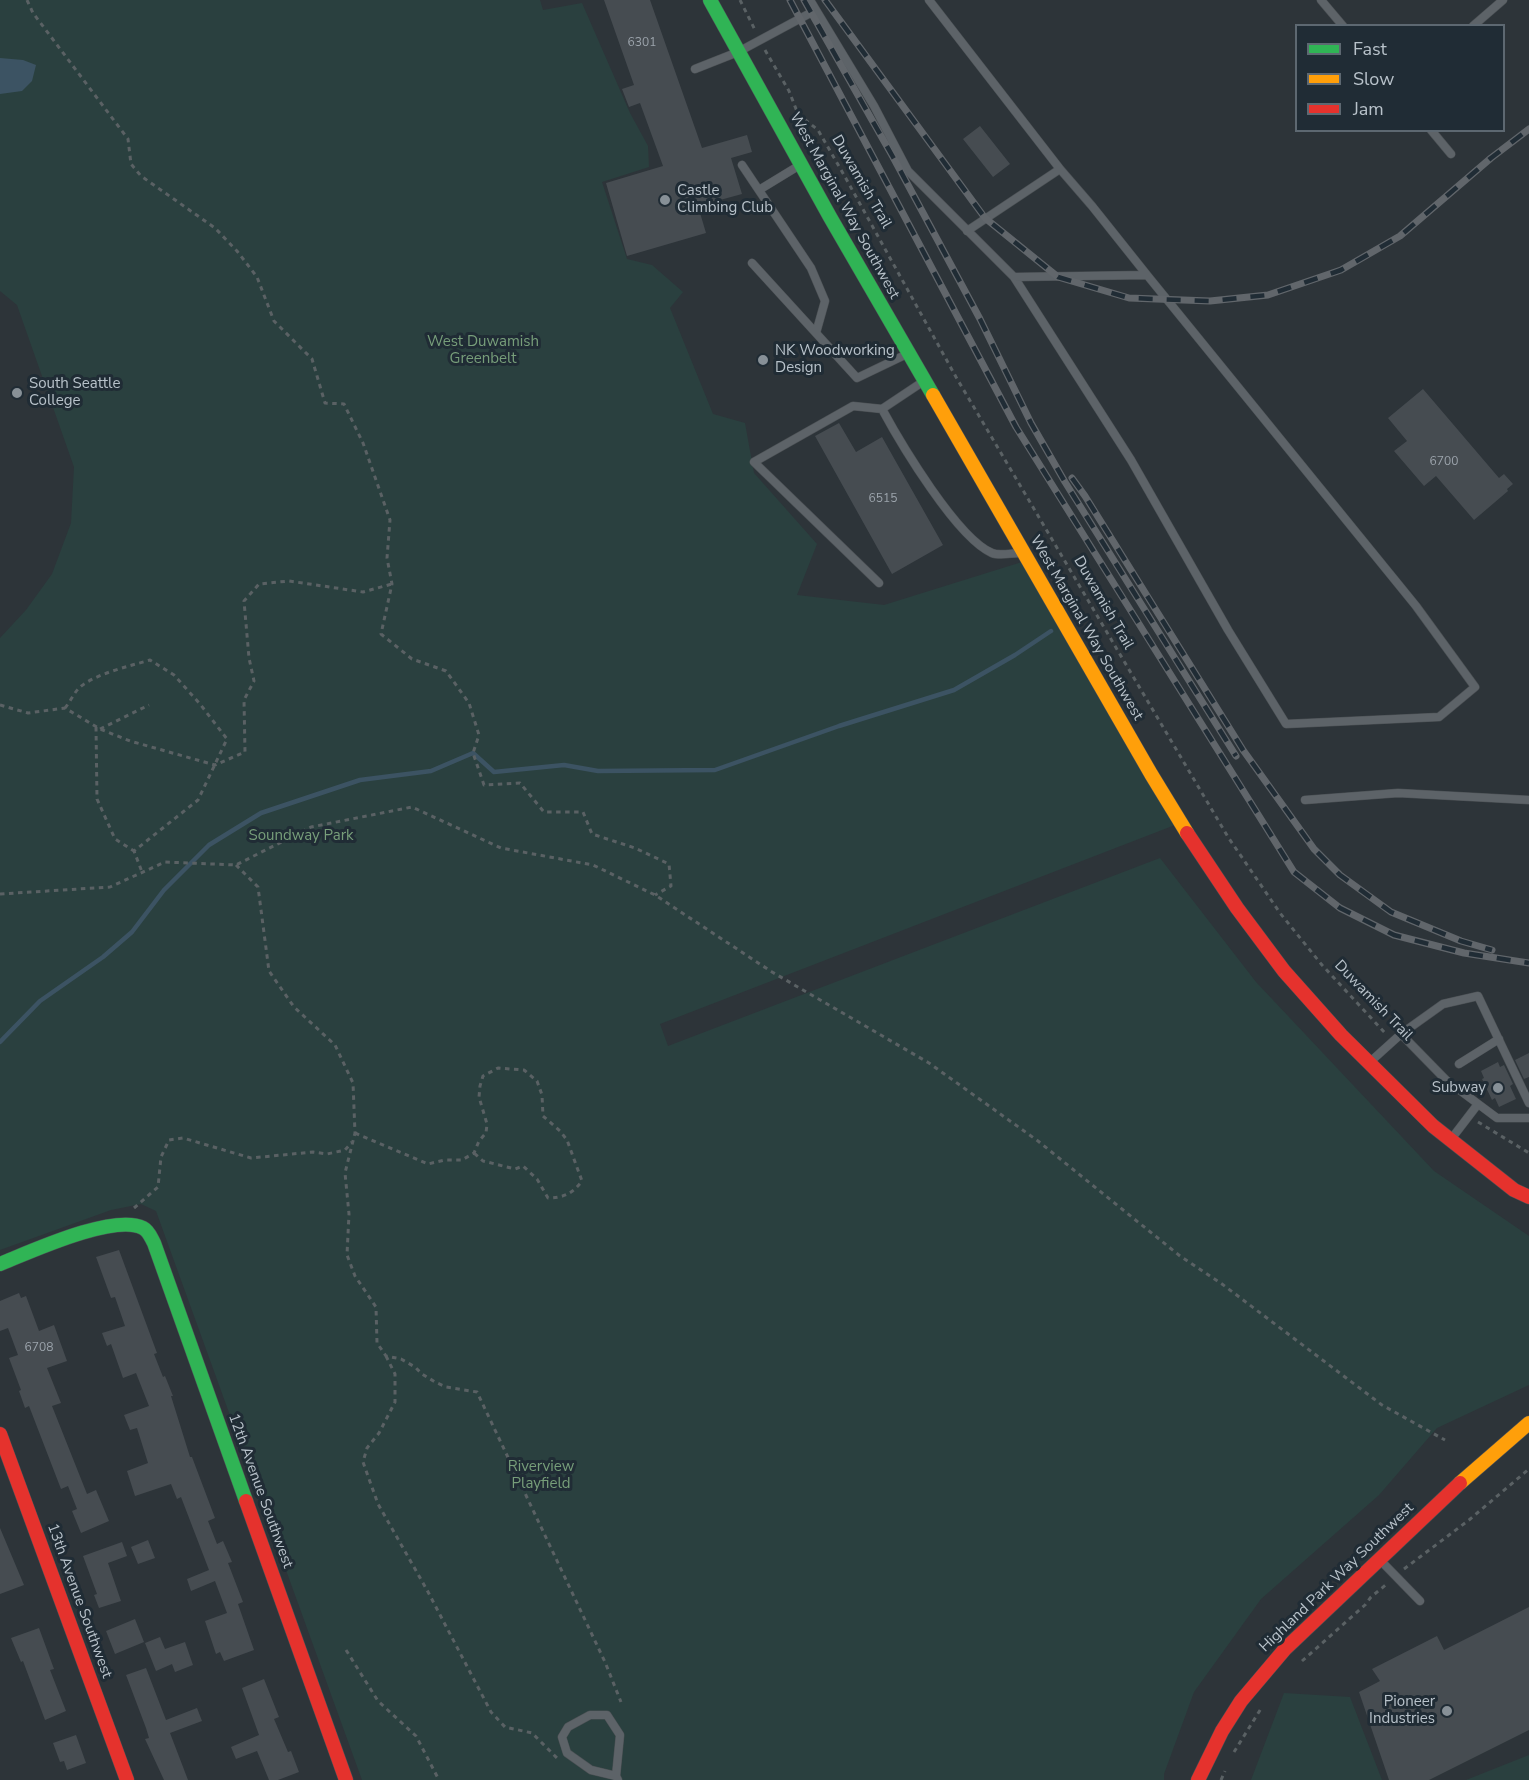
<!DOCTYPE html>
<style>
body{margin:0}
#map{position:relative;width:1529px;height:1780px;overflow:hidden;background:#2d3439;font-family:"Nunito Sans",sans-serif}
canvas{display:block}
.legend{position:absolute;left:1295px;top:24px;width:210px;height:108px;box-sizing:border-box;background:#202c35;border:2px solid #5d6871;margin:0;padding:8px 10px;list-style:none;font-size:18px;color:#b8c2ca}
.legend li{display:flex;align-items:center;gap:12px;height:30px}
.legend b{width:30px;border:2px solid #5d6871}
</style>
<div id="map">
<canvas width="1529" height="1780"></canvas>
<ul class="legend">
<li><b style="height:8px;background:#30b455"></b>Fast</li>
<li><b style="height:8px;background:#ff9f0a"></b>Slow</li>
<li><b style="height:8px;background:#e5322d"></b>Jam</li>
</ul>
</div>
<script>
const ctx = document.querySelector('canvas').getContext('2d');
ctx.lineJoin = 'round';
function paint(path, color) {
  ctx.fillStyle = color;
  ctx.fill(path, 'evenodd');
}
function stroke(path, color, width, dash) {
  ctx.strokeStyle = color;
  ctx.lineWidth = width;
  ctx.lineCap = dash ? 'butt' : 'round';
  ctx.setLineDash(dash || []);
  ctx.stroke(path);
}
function label(font, color, halo, rows, align = 'center') {
  ctx.font = font + ' "Nunito Sans",sans-serif';
  ctx.lineWidth = 6;
  ctx.setLineDash([]);
  ctx.textBaseline = 'middle';
  ctx.strokeStyle = halo;
  ctx.fillStyle = color;
  for (const [text, x, y, turn = 0] of rows) {
    ctx.save();
    ctx.translate(x, y);
    ctx.rotate((+turn || 0) * Math.PI / 180);
    ctx.textAlign = isNaN(turn) ? turn : align;
    if (halo) ctx.strokeText(text, 0, 0);
    ctx.fillText(text, 0, 0);
    ctx.restore();
  }
}
const green = new Path2D(`
 M0 0H540L543 10 582 3 630 113 648 146 649 167 602 182 627 259 652 265 683 292 670 308 713 414 745 423 754 473 817 544 797 595 884 605 1022 562 1175 825 660 1024 668 1046 1160 858 1256 982 1434 1171 1529 1236V1385L1437 1428 1379 1495 1261 1599 1194 1692 1164 1774V1780H362L156 1211 141 1204 111 1210 0 1250V638L26 610 52 574 71 523 74 467 17 305 0 291Z
 M1284 1693 1350 1697 1382 1780H1251Z
 M1529 1755V1780H1466Z`);
const water = new Path2D(`
 M0 58 23 60 36 65 32 81 22 91 0 94Z`);
const stream = new Path2D(`
 M0 1042 40 1001 103 957 132 932 164 890 209 845 261 813 360 780 431 771 473 753 494 772 564 765 598 771 715 770 839 726 954 690 1015 655 1051 631`);
const building = new Path2D(`
 M604 0H650L702 148 747 135 752 152 731 158 742 194 698 206 706 233 627 256 606 183 663 166 640 103 629 107 622 89 634 85Z
 M980 126 1010 164 993 177 963 139Z
 M1423 389 1499 478 1504 474 1513 484 1507 489 1508 491 1474 520 1436 476 1424 486 1394 451 1407 441 1388 418Z
 M839 423 856 452 882 437 943 545 892 574 815 436Z
 M1529 1053V1077L1524 1079 1515 1060Z
 M1498 1062 1500 1067 1504 1065 1513 1084 1510 1086 1516 1099 1499 1107 1495 1098 1492 1100 1482 1079 1484 1078 1481 1071Z
 M119 1250 157 1353 154 1354 163 1377 165 1376 173 1396H171L190 1457H192L215 1518 208 1521 217 1544 223 1541 232 1562 228 1563 243 1602 238 1604 239 1607 254 1650 224 1661 220 1652 216 1654 205 1621 227 1613 215 1581 191 1591 187 1579 209 1570 181 1497 177 1499 171 1484 135 1496 127 1471 148 1463 137 1428 130 1430 124 1415 149 1406 136 1373 123 1378 111 1344 107 1346 102 1333 125 1326 115 1297 111 1298 96 1257Z
 M19 1293 21 1298 26 1296 39 1331 54 1325 67 1361 47 1368 61 1403 52 1406 87 1494 96 1490 109 1521 81 1533 72 1511 77 1509 68 1486 61 1489 29 1406 25 1408 19 1391 21 1390 9 1358 18 1355 8 1328 0 1331V1301Z
 M0 1528 24 1585 0 1594Z
 M148 1540 155 1558 138 1564 131 1547Z
 M122 1542 127 1556 108 1563 121 1601 99 1608 94 1595 97 1594 83 1556Z
 M1529 1607V1730L1429 1780H1389L1359 1692 1380 1681 1372 1669 1437 1636 1444 1650Z
 M135 1619 144 1642 115 1654 106 1631Z
 M39 1628 54 1669 50 1670 66 1711 45 1720 23 1661 21 1662 11 1638Z
 M160 1637 165 1649 185 1642 193 1665 175 1672 172 1664 156 1671 145 1643Z
 M146 1668 166 1720 197 1708 202 1721 170 1733 188 1780H164L145 1739 149 1738 146 1728 126 1675Z
 M264 1679 279 1717 274 1719 288 1752 291 1751 299 1772 278 1780H269L257 1751 236 1759 231 1747 259 1735 242 1688Z
 M76 1735 86 1763 67 1770 64 1761 60 1762 53 1743Z`);
const path = new Path2D(`
 M27 0 33 13 128 139 131 164 141 176 215 228 237 251 257 277 274 321 312 359 325 403 344 404 363 443 390 520 387 558 392 584 381 634 412 659 446 671 469 703 479 735 473 753 484 785 520 783 544 812H583L592 834 635 848 669 864 671 886 655 895
 M740 0 755 30
 M765 50 789 91 798 114 818 130 844 175 956 377 1228 837 1280 913 1322 965 1385 1033
 M0 705 28 713 65 708 100 729 130 741 215 765 245 752 244 700 254 681 249 658 244 601 259 584 289 581 363 592 392 584
 M65 708C70 702 74 693 79 688 94 674 130 666 150 660L174 675 200 704 227 739 198 800 134 851 142 872
 M96 727 97 799 115 839 134 851
 M100 729 149 705
 M236 865 258 887 269 971 294 1007 335 1045 353 1083 355 1133 345 1173 349 1214 347 1255 355 1276 376 1307 377 1343 386 1356 401 1359 415 1367 422 1374 435 1382 446 1387 477 1392 605 1662 621 1702
 M0 894 110 887 165 862 236 865 311 827 412 807 501 848 593 865 655 895 772 972 929 1063 1038 1141 1180 1256 1222 1284 1382 1405 1445 1440
 M1478 1122 1529 1153
 M355 1133 428 1164 445 1160H462L474 1153 479 1141 486 1133 487 1124 479 1097 480 1086 483 1076 498 1068 524 1070 537 1081 542 1095 543 1116 560 1131 567 1140 582 1181C573 1193 564 1198 548 1198L537 1179 523 1166 515 1169 483 1161 474 1153
 M134 1208 158 1187 161 1157 169 1140 183 1138 251 1158 313 1152 327 1154 345 1150 352 1142
 M386 1356 395 1374V1402L379 1433 367 1448 363 1462 378 1504 427 1590 491 1712 505 1727 532 1733 557 1758
 M1404 1569 1469 1520 1529 1469
 M346 1650 378 1701 416 1736 439 1780
 M1302 1661 1365 1605 1371 1597 1388 1583
 M1234 1752 1262 1707
 M1221 1780 1225 1771`);
const lane = new Path2D(`
 M810 0 816 10
 M929 0 1060 169 967 231
 M1321 0 1343 26
 M1473 26 1503 0
 M695 69 738 52 816 10 874 106 908 171 1014 277
 M1431 130 1451 154
 M742 165 811 268 825 301 816 333
 M1060 169 1092 206 1147 275
 M759 190 800 165
 M752 263 857 378 907 354
 M1147 275 1416 606 1475 687 1439 717 1286 724 1228 630 1131 460 1014 277Z
 M882 409C901 444 957 538 992 553 999 556 1012 553 1020 553
 M879 583 754 462 853 406 882 409 924 381
 M1305 800 1398 793 1529 800
 M1401 1034 1446 1080 1497 1118H1529
 M1370 1062 1401 1034 1443 1004 1478 996 1529 1103
 M1459 1064 1499 1039
 M1452 1138 1478 1104
 M1381 1561 1420 1601
 M616 1776 591 1770 567 1753 562 1737 568 1727 590 1715H607L620 1735 616 1776 618 1780`);
const fast = new Path2D(`
 M710 0 830 217 933 395
 M0 1264C30 1252 114 1213 143 1228 149 1231 151 1238 154 1243L246 1501`);
const slow = new Path2D(`
 M933 395 1151 774 1187 833
 M1460 1483 1529 1423`);
const jam = new Path2D(`
 M1187 833 1237 908 1284 971 1341 1035 1433 1126 1514 1190 1529 1197
 M0 1434 127 1780
 M246 1501 346 1780
 M1198 1780 1222 1731 1241 1701 1285 1649 1460 1483`);
const rail = new Path2D(`
 M790 0 1016 427 1294 872 1340 908 1394 935 1464 953 1529 963
 M804 0 893 157 980 319 1031 423 1065 482 1236 756
 M825 0 985 218 1058 277 1129 298 1210 301 1268 295 1341 270 1400 236 1491 158 1529 129
 M1072 478 1085 496 1243 750 1314 849 1340 875 1391 912 1461 941 1492 950`);
const markers = [
 [665,200,6,"#879097"],
 [763,360,6,"#879097"],
 [17,393,6,"#879097"],
 [1498,1088,6,"#879097"],
 [1447,1711,6,"#879097"]
];
const numberNames = [
 ["6301",642,43],
 ["6700",1444,462],
 ["6515",883,499],
 ["6708",39,1348]
];
const streetNames = [
 ["Duwamish Trail",861,182,60],
 ["West Marginal Way Southwest",844,206,61],
 ["Duwamish Trail",1103,603,60],
 ["West Marginal Way Southwest",1086,628,60],
 ["Duwamish Trail",1373,1001,46],
 ["12th Avenue Southwest",260,1491,70],
 ["Highland Park Way Southwest",1337,1578,-44],
 ["13th Avenue Southwest",79,1601,70]
];
const poiNames = [
 ["Castle",677,191],
 ["Climbing Club",677,208],
 ["NK Woodworking",775,351],
 ["Design",775,368],
 ["South Seattle",29,384],
 ["College",29,401],
 ["Subway",1486,1088,"right"],
 ["Pioneer",1435,1702,"right"],
 ["Industries",1435,1719,"right"]
];
const parkNames = [
 ["West Duwamish",483,342],
 ["Greenbelt",483,359],
 ["Soundway Park",301,836],
 ["Riverview",541,1467],
 ["Playfield",541,1484]
];
paint(green, '#2a403f');
paint(water, '#3c5363');
stroke(stream, '#3c5363', 4.5);
paint(building, '#464c51');
stroke(lane, '#4b5054', 9);
stroke(fast, '#4b5054', 15);
stroke(slow, '#4b5054', 15);
stroke(jam, '#4b5054', 15);
stroke(path, '#5a6164', 3, [4.5, 4.5]);
stroke(lane, '#5d6368', 8);
stroke(fast, '#30b455', 14);
stroke(slow, '#ff9f0a', 14);
stroke(jam, '#e5322d', 14);
stroke(rail, '#61666b', 7);
stroke(rail, '#202c35', 4.5, [14]);
for (const [x, y, r, color] of markers) {
  const dot = new Path2D();
  dot.arc(x, y, r, 0, 2 * Math.PI);
  ctx.fillStyle = color;
  ctx.fill(dot);
  stroke(dot, '#202c35', 2);
}
label('12px', '#9ca4ac', null, numberNames);
label('15px', '#b8c2ca', '#202c35', streetNames);
label('15px', '#b8c2ca', '#202c35', poiNames, 'left');
label('15px', '#779e7a', '#202c35', parkNames);
</script>
